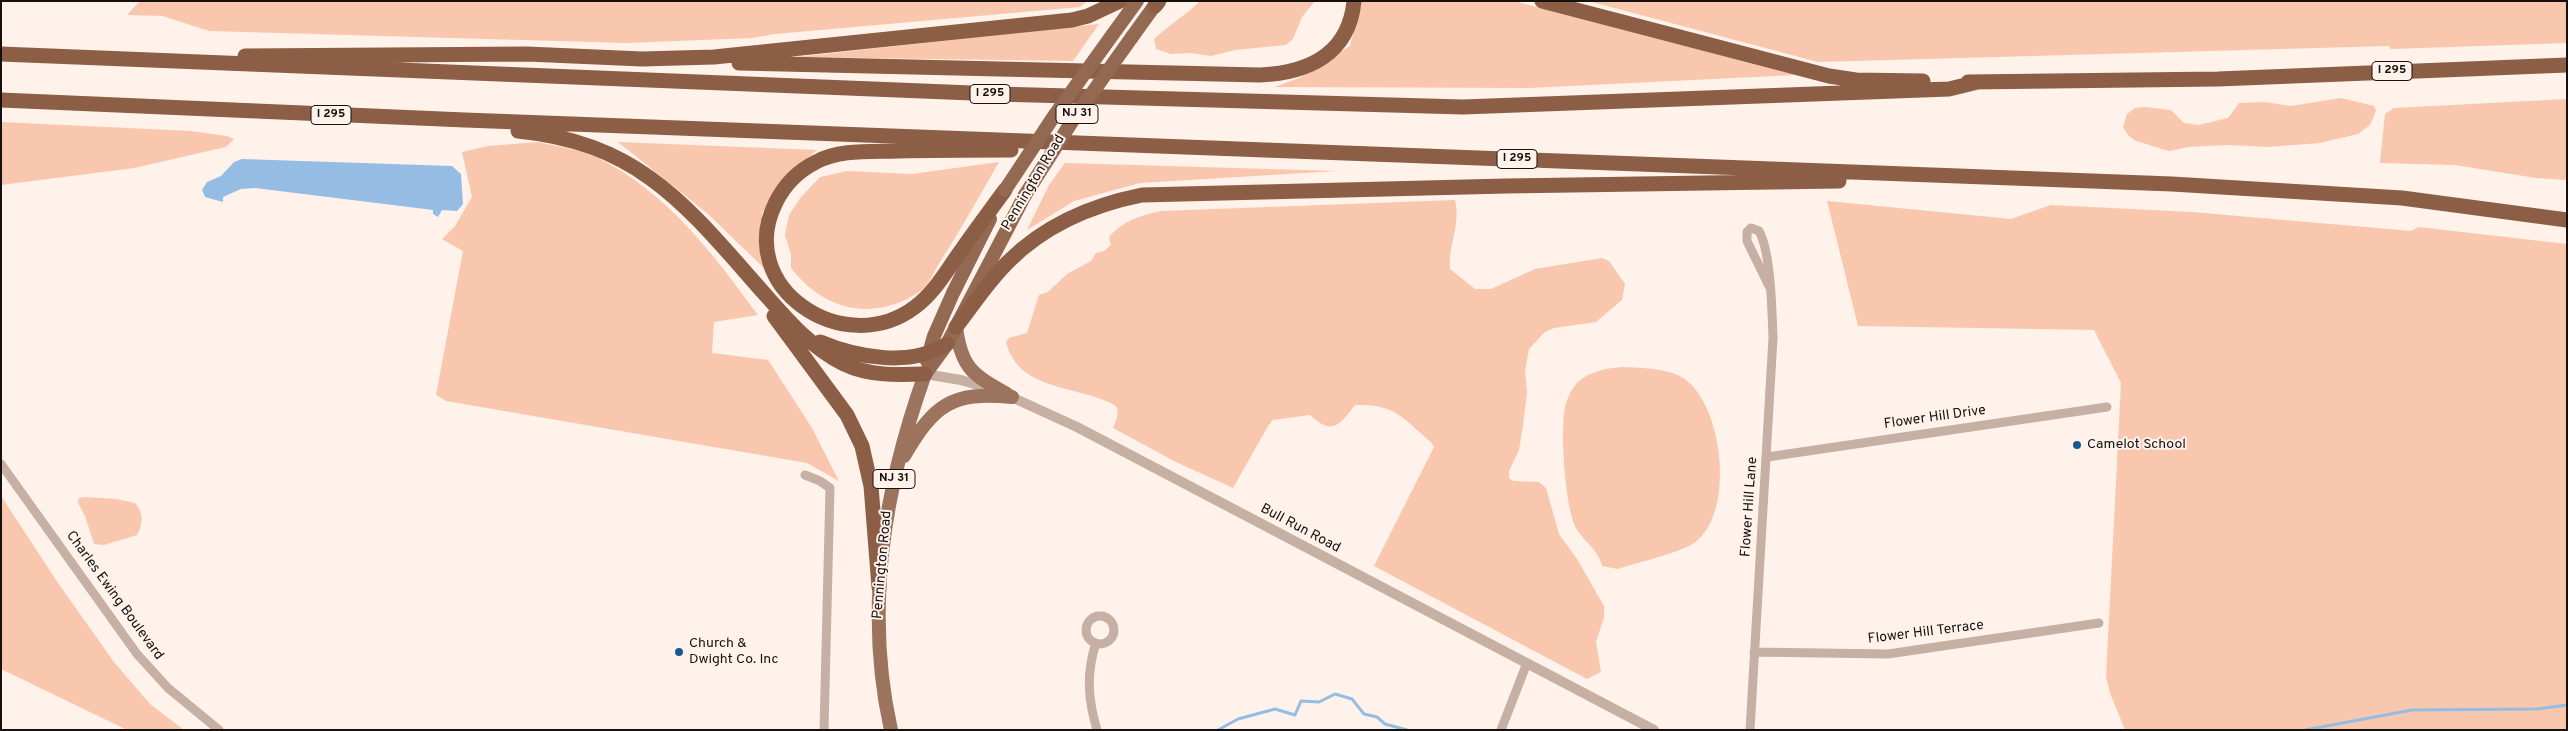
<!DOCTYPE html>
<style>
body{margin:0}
#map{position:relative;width:2568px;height:731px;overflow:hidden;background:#fef2eb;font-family:Overpass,sans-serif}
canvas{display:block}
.frame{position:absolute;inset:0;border:2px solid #16110f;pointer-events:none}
</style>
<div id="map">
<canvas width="2568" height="731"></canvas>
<div class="frame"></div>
</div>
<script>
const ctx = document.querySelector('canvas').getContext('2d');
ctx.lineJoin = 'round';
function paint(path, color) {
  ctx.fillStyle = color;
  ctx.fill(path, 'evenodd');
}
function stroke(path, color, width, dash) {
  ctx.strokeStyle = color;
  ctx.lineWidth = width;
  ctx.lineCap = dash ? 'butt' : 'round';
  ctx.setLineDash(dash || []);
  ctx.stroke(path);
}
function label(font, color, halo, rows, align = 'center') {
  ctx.font = font + ' Overpass,sans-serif';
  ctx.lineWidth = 4;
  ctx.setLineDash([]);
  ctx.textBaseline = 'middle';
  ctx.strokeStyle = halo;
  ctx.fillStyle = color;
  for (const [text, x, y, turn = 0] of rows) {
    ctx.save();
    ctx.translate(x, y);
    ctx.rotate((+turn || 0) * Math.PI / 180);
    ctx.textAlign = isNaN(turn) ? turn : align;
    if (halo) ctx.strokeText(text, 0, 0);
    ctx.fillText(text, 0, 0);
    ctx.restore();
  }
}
const green = new Path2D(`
 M140 1H1087L1080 7 775 34 752 38 627 43 209 31 163 16 127 15Z
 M1200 1H1315L1302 17 1293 39 1286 45 1235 50 1211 56 1191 53 1171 54 1156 49 1154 39C1169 25 1186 15 1200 1Z
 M1361 1H1514L1795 75 1529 88 1275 87 1299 78 1350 46Z
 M1588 1H2567V43L2391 49 2389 46 1818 62Z
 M1099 24 1073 61 796 57Z
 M2341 98 2374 106 2376 111 2370 125 2358 134 2320 143 2267 147 2228 145 2188 147 2169 151 2136 141 2128 135 2123 127 2127 114 2135 108 2145 107 2171 110 2184 123 2198 125 2228 118 2239 103 2264 102 2291 106Z
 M2567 99V180L2536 178 2455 165 2380 163 2385 114 2394 108Z
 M1 122 191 131 227 136 234 139 226 147 134 168 1 185Z
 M539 142C557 147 581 149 598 158 667 192 714 255 758 315L714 322 712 353 768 360 812 428 839 481 807 463 446 401 436 395 463 251 442 239 455 226 472 197 462 152 488 146Z
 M618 142 817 150 781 181 762 213 765 269 708 214Z
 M999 162C979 197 960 231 938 265 934 272 929 285 922 290 875 323 824 311 791 268V255L785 235 789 215 801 197 820 177 847 171 912 174Z
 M1065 163 1337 171 1140 183 1074 201 1027 230 1049 185Z
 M1455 200C1461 226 1448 244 1450 269L1475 289H1491L1535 269 1602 258 1609 261 1625 284 1622 300 1596 322 1554 328 1545 332 1529 349 1525 371 1527 392 1523 425 1519 450 1509 471V478L1513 481 1539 482 1546 488 1559 534 1577 559 1604 606V617L1596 642 1601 672 1587 679 1374 566 1434 447 1431 442C1401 417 1396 404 1355 405 1338 427 1332 435 1310 415L1273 420 1268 426 1233 488 1176 462 1113 428C1115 422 1119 415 1117 409 1116 404 1110 403 1106 401 1069 385 1018 389 1006 342L1009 338 1027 333 1039 295 1048 292 1067 274 1091 261 1096 253 1104 251 1111 245 1109 237C1124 220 1140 216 1161 211Z
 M1827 201 2011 219 2051 205 2192 212 2411 231 2418 227 2567 244V730H2125L2110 693 2106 677 2121 383 2094 330 1858 326Z
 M1623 367C1643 368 1670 368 1686 380 1724 409 1735 515 1694 543 1679 553 1636 563 1618 569L1602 566C1598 548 1583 542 1575 526 1565 505 1560 430 1565 407 1567 399 1571 389 1577 383 1589 371 1607 368 1623 367Z
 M1 496 58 583 114 662 150 704 184 730H127L1 669Z
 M84 497 117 499 135 503C144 512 143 525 137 535L104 545 94 544 85 516 78 503 79 498Z`);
const water = new Path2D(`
 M242 159 452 166 461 174 463 204 457 211 442 210 438 217 433 214V210L255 188 241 189 223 197V202L205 197 202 190 207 182 221 176 234 162Z`);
const stream = new Path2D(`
 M1218 730 1238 719 1275 709 1295 715 1301 701 1319 702 1335 694 1352 699 1364 714 1377 717 1385 724 1407 730
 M2305 730 2412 710 2537 709 2567 705`);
const minor = new Path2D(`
 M1767 457 2107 407
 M1 464 137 654 168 688 219 730
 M805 475 820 481 830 488 824 730
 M1086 630a14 14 0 1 1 28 0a14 14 0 1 1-28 0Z
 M1096 643C1086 673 1088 700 1097 730
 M1754 652 1888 654 2099 623
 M1501 730 1527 663
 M1750 730 1773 338C1772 312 1771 252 1759 231L1751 228 1747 232V241L1769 286`);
const tertiary = new Path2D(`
 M925 374 961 380 991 389
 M1007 395 1077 427 1654 730`);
const primary = new Path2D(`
 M956 327C961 368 973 375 1007 394
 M904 456C934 405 951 391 1012 397
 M891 730C864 609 884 489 925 374`);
const trunk = new Path2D(`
 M1113 34 1137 1
 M1132 37 1158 1
 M927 361 934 336 953 293 990 219
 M925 374 947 344 1025 195`);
const motorway = new Path2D(`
 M1542 1 1829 76 1856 80 1923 81
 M1155 6 1159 1
 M1 54 997 94 1463 107 1949 89 1978 82
 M245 56 527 54 642 59 714 57 1072 20 1088 16 1120 1
 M739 63 1260 75C1307 73 1349 55 1354 1
 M1968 82 2218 79 2567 65
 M1 100 465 120 2172 184 2402 198 2567 220
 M518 131C640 143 687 206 762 291 786 318 811 348 844 364 869 376 897 375 925 374
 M1005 190C989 212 973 233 958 255 945 273 934 293 915 307 844 361 733 287 776 202 785 184 798 171 816 162 840 149 871 152 898 151 936 150 973 150 1011 150
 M774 316 847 415 862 446 871 486 879 587
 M956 327C973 305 989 280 1009 261 1045 225 1092 205 1142 195L1506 186 1839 181
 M820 342C858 358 911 367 947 344`);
const trunkBridge = new Path2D(`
 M1005 190 1054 116 1113 34
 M1025 195 1073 120 1132 37`);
const markers = [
 [2077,445,5,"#19598f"],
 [679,652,5,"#19598f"]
];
const shields = [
 [2392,71,40],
 [990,94,40],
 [1077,114,42],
 [331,115,40],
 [1517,159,40],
 [894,479,42]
];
const shieldNames = [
 ["I 295",2392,71],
 ["I 295",990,94],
 ["NJ 31",1077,114],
 ["I 295",331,115],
 ["I 295",1517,159],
 ["NJ 31",894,479]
];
const streetNames = [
 ["Pennington Road",1034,183,-59],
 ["Flower Hill Drive",1935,418,-8],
 ["Flower Hill Lane",1750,507,-86],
 ["Bull Run Road",1300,529,28],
 ["Pennington Road",883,565,-85],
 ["Charles Ewing Boulevard",114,596,54],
 ["Flower Hill Terrace",1926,633,-7]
];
const poiNames = [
 ["Camelot School",2087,445],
 ["Church &",689,644],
 ["Dwight Co. Inc",689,660]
];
paint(green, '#f9c7ad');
paint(water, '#95bde4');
stroke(stream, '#95bde4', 3);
stroke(minor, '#c6afa3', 9);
stroke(tertiary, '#c6afa3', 10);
stroke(primary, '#9c745e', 14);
stroke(trunk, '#946952', 14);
stroke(motorway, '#8c5e45', 15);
stroke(trunkBridge, '#946952', 14);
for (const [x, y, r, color] of markers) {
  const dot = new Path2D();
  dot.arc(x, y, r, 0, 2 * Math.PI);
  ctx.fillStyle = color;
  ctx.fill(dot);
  stroke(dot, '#fef2eb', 2);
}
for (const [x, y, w] of shields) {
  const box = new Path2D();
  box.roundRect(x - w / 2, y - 9.5, w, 19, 4);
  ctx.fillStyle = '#fef2eb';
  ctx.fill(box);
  stroke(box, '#16110f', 1);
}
label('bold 12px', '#16110f', null, shieldNames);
label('14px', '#16110f', '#fef2eb', streetNames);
label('14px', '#16110f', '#fef2eb', poiNames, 'left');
</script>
